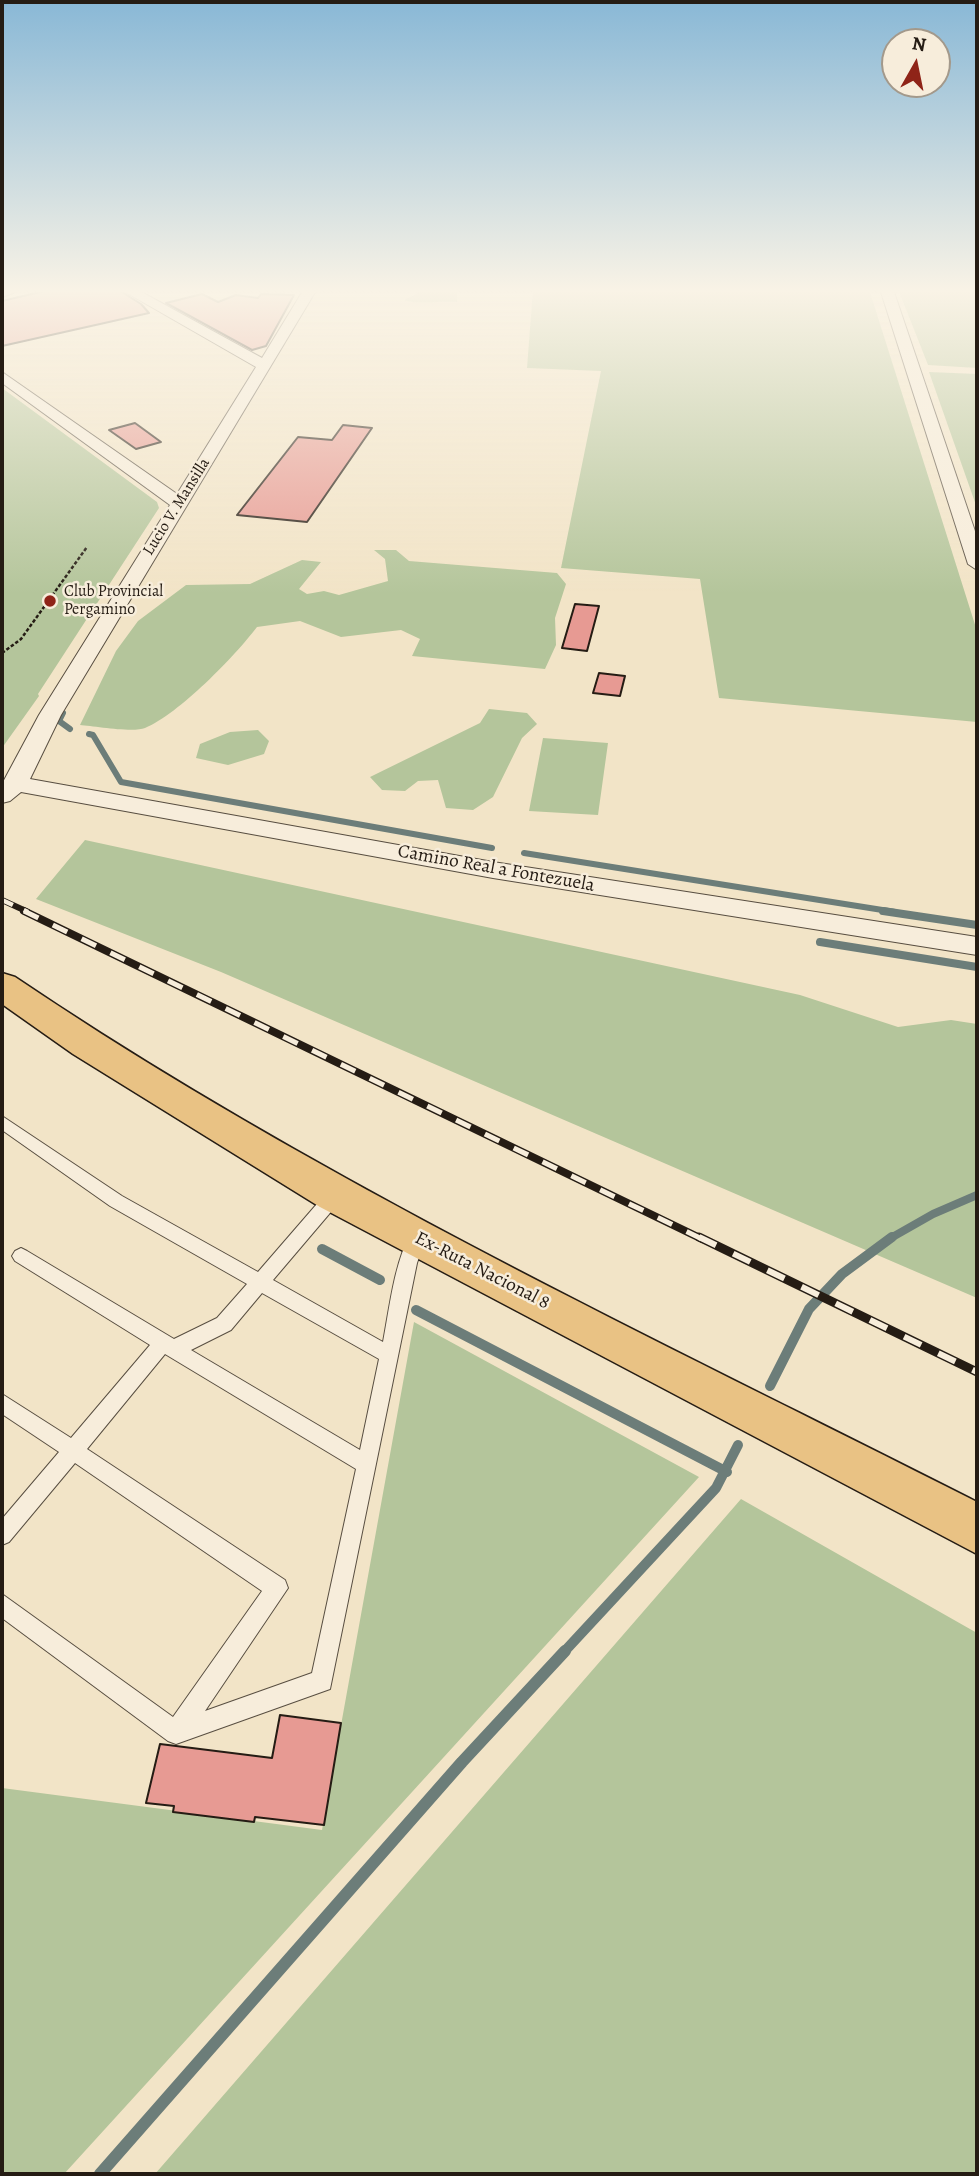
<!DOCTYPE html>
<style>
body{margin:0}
#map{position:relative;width:979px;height:2176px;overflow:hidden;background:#f2e4c7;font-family:Alegreya,serif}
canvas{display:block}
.frame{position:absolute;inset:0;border:4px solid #251c14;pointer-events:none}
.north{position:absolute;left:881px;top:28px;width:70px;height:70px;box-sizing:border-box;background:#f7eddb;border:2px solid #a3998b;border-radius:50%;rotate:9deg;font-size:19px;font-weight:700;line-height:28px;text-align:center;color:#251c14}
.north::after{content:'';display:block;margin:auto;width:24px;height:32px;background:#8f2418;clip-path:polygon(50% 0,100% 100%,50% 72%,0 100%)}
</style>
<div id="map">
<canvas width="979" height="2176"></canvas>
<div class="frame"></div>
<div class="north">N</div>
</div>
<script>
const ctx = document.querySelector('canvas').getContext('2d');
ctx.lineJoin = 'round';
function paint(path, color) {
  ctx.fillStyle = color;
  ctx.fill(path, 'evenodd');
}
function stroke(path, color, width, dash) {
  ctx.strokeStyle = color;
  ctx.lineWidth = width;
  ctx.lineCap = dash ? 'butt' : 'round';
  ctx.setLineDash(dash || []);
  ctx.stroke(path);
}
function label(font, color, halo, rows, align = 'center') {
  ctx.font = font + ' Alegreya,serif';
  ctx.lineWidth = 5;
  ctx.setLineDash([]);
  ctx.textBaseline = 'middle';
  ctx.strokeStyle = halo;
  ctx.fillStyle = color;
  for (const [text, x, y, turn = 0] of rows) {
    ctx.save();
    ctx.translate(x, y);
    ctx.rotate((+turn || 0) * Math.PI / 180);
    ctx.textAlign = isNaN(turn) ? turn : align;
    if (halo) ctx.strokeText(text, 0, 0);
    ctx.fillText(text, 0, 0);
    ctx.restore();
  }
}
const green = new Path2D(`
 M382 289H457V302C441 301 417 305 404 300L419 293Z
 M533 289H869L977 631V722L719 698 700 579 561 568 601 371 527 368Z
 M898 289H977V368L928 365Z
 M929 372 977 374V508Z
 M2 388 157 502 159 508 38 694 39 696 2 748Z
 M374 550H396L409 561 557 573 566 584 555 618 556 645 545 669 412 656 420 639 401 630 341 637 300 621 257 627C235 656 179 714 145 728 133 733 94 726 80 725L116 651 138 621 186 585 250 584 302 560 321 562 299 589 307 594 324 591 339 595 388 581 385 559Z
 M489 709 527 713 537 724 522 738 493 797 473 810 446 808 438 780 418 781 405 791 382 790 370 777 480 723Z
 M258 730 269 741 264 754 228 765 196 758 200 744 230 732Z
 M543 738 608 743 598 815 529 811Z
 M85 840 800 995 898 1027 951 1020 977 1024V1298L221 972 36 899Z
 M414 1322 699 1477 64 2174H2V1788L322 1830Z
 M741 1499 977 1633V2174H155Z`);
const streamFar3 = new Path2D(`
 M63 713 59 721 70 729
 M89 734 93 735 121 782 492 848
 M524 853 895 912`);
const streamFar2 = new Path2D(`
 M883 911 977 925
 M820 942 977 967
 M889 1239 933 1214 977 1195`);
const streamFar1 = new Path2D(`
 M322 1249 380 1280
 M416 1310 727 1472
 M770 1386 809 1309 842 1274 892 1237
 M563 1653 716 1488 738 1445`);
const stream = new Path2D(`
 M100 2174 462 1762 565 1651`);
const building = new Path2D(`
 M53 289H117L141 304 149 313 2 346V301Z
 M202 294 218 302 236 295 258 298 261 294 294 295 266 346 252 350 166 303Z
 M135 423 161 442 136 449 109 430Z
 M343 425 372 428 307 522 237 515 298 437 332 440Z
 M575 604 599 606 587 651 562 648Z
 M599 673 625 676 620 696 593 693Z
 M280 1715 341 1723 324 1825 255 1817 254 1822 173 1812 174 1806 146 1803 160 1744 272 1758Z`);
const path = new Path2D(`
 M2 653 21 639 87 547`);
const lane = new Path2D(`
 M2 1116 122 1196 258 1272 329 1190 335 1188 341 1190 343 1195 341 1200 273 1280 383 1342C390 1305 394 1265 411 1232L417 1230 423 1232 426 1237 417 1263 330 1689 176 1744 168 1741 2 1618V1594L173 1717 262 1591 75 1463 9 1542 2 1545V1519L59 1452 2 1414V1394L71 1438 150 1345 15 1261 12 1256 15 1251 21 1248 27 1251 174 1339 217 1318 247 1284 110 1206 2 1130ZM262 1293 379 1359 360 1450 191 1350 231 1330ZM165 1354 356 1469 312 1673 205 1711 288 1588 285 1580 87 1449Z`);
const street = new Path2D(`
 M2 289H24L2 297Z
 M120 289H136L262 358 304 289H317L61 715 30 779 493 862 977 937V955L493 878 21 792 10 801 2 803V784L39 715 170 505 2 383V372L177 494 256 367Z
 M880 289H893L977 537V570L968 564Z`);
const primary = new Path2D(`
 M2 973 15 977C318 1182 652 1337 977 1502V1554L320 1207 73 1054 2 1004Z`);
const railFar2 = new Path2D(`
 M2 900 28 912`);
const railFar1 = new Path2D(`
 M24 911 702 1239`);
const rail = new Path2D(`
 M699 1237 977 1372`);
const markers = [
 [50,601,7,"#8f2418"]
];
const farStreetnames = [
 ["Lucio V. Mansilla",177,507,-58]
];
const farPoinames = [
 ["Club Provincial",64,592],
 ["Pergamino",64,610]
];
const streetNames = [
 ["Camino Real a Fontezuela",496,869,10],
 ["Ex-Ruta Nacional 8",482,1271,27]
];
paint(green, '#b4c59b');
stroke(streamFar3, '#6c7d79', 6);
stroke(streamFar2, '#6c7d79', 8);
stroke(streamFar1, '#6c7d79', 10);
stroke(stream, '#6c7d79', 12);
paint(building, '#e79a93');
stroke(building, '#251c14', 2);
stroke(lane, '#584e41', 2);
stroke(street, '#584e41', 2);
stroke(primary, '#251c14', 3);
stroke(path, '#251c14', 2.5, [3.5, 2]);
paint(lane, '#f7eddb');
paint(street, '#f7eddb');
paint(primary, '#e9c284');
stroke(railFar2, '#251c14', 6);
stroke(railFar1, '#251c14', 8);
stroke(rail, '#251c14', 9);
stroke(railFar2, '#f7eddb', 4.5, [12]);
stroke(railFar1, '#f7eddb', 5, [16]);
stroke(rail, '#f7eddb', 6, [19]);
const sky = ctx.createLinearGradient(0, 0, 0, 594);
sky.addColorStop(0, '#89b8d6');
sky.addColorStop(0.49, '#f9f3e6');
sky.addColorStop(1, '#f9f3e600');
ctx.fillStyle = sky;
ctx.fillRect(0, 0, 979, 594);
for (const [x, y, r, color] of markers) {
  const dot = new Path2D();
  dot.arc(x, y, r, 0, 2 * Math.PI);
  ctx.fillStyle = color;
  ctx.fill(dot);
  stroke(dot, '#f7eddb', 2.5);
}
label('16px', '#251c14', '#f7eddb', farStreetnames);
label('16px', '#251c14', '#f7eddb', farPoinames, 'left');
label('19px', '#251c14', '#f7eddb', streetNames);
</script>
